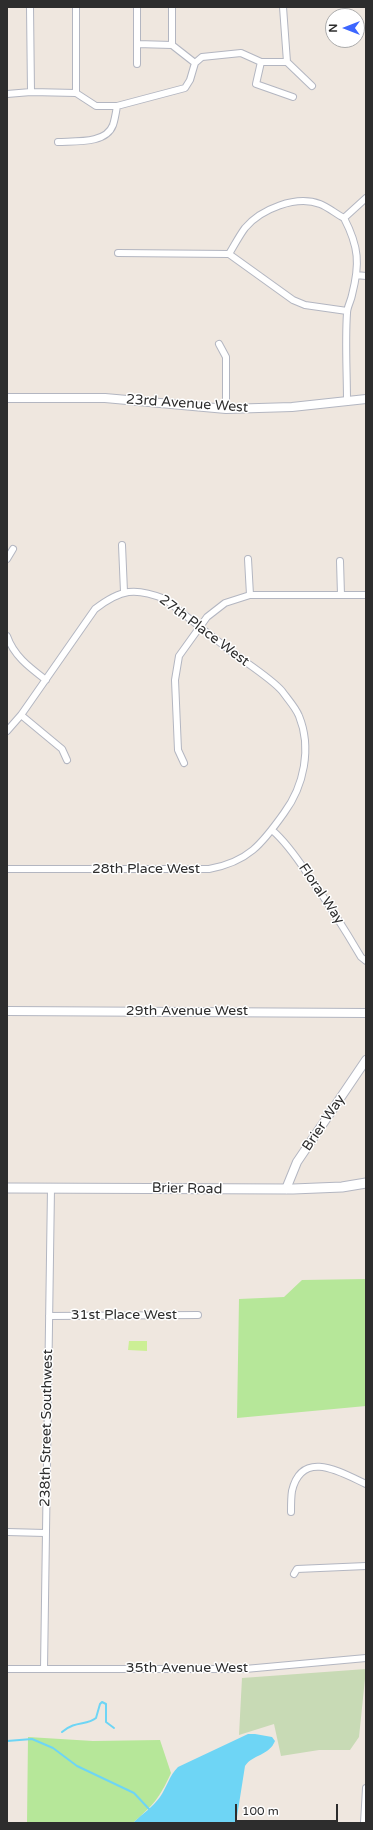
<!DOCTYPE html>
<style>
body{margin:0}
#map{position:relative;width:373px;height:1830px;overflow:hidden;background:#efe7df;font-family:"Varela Round",sans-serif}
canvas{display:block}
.frame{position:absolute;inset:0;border:8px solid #2d2d2d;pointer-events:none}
.north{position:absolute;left:325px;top:8px;width:40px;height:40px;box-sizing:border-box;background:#fff;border:1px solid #ababab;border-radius:50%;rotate:270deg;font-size:11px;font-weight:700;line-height:16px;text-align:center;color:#2d2d2d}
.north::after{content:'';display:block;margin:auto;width:14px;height:18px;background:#3c66ff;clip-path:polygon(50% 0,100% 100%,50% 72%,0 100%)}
.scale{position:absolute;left:235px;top:1804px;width:103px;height:18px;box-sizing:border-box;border:2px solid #2d2d2d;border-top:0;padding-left:5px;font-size:12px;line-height:14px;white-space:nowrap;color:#2d2d2d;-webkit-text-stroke:3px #fff;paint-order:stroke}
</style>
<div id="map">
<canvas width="373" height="1830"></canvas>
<div class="frame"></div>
<div class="north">N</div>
<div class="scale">100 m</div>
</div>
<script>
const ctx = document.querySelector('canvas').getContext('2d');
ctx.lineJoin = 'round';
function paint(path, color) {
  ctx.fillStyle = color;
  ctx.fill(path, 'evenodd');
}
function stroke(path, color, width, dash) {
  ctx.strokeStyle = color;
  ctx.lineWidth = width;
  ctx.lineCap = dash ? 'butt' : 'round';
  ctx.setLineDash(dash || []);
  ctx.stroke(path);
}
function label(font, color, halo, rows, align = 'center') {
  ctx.font = font + ' "Varela Round",sans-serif';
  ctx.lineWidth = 3;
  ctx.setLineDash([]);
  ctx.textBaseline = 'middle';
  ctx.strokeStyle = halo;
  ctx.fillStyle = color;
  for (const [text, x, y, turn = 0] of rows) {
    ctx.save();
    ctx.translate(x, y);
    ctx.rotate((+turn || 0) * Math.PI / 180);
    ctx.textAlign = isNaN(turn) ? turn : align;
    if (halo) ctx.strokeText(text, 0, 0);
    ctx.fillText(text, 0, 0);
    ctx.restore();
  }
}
const green = new Path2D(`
 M366 1279V1406L237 1418 239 1299 284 1297 302 1280Z
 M28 1737 93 1741 160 1740 171 1773C159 1799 154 1804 133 1823H27Z`);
const cemetery = new Path2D(`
 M366 1669 359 1737 350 1750H319L281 1756 274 1724 239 1735 242 1678Z`);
const pitch = new Path2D(`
 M129 1341H147V1351L128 1350Z`);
const water = new Path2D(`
 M248 1734H255L272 1737 275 1741C269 1756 253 1754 245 1766L236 1823H133C142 1814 153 1807 160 1797 167 1787 169 1776 178 1767Z`);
const stream = new Path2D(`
 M62 1732C76 1720 86 1726 96 1718L100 1704 102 1702 106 1704V1722L114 1728
 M7 1741 32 1739 53 1748 77 1766 134 1793 149 1809`);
const minor = new Path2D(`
 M30 7 31 92
 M76 7V93
 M137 7V64
 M283 7 287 62
 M137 44 172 45 195 63
 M172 45V7
 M261 62 256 84 293 97
 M7 94 31 92 76 93 96 106H117L185 88 190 80 195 63 202 57 241 53 261 62H287L312 86
 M58 142C76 141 106 144 113 125 115 119 116 112 117 106
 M118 253 229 254 293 300 305 305 347 311
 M229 254C234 246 239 236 245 228 261 209 296 195 320 204 328 207 336 214 344 218
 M356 275 366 276
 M219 344 226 357V409
 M347 402C347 372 345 342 347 313 347 307 351 301 352 295 360 264 359 247 344 218L366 198
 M122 545 124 592
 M7 559 13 549
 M248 559 250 595
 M340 561 341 595
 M7 636C14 656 29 667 46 680
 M21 715 62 749 67 760
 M7 731 21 715 95 609C121 589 135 587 165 599 187 617 209 634 232 652 245 662 272 679 282 691 287 698 296 708 299 716 312 748 304 786 284 813 262 844 248 862 209 869H7
 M184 763 178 750 175 680 179 656 207 617 225 603 250 595H366
 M272 830C286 842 297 858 307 873 326 900 344 928 361 957L366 961
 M49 1316 198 1315
 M291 1512C291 1506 291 1497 292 1491 302 1448 342 1473 366 1484
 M7 1532 45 1533
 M294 1574 297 1569 366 1566
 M7 1669H245L366 1658
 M44 1669 51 1188
 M364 1823 366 1788`);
const tertiary = new Path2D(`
 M7 398H105L226 409 292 407 366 399
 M7 1011 366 1013
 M286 1189 297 1162 366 1060`);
const secondary = new Path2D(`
 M7 1188 293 1189 342 1187 366 1183`);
const streetNames = [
 ["23rd Avenue West",187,404,4],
 ["27th Place West",204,631,37],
 ["28th Place West",146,869],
 ["Floral Way",321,894,56],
 ["29th Avenue West",187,1011],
 ["Brier Way",324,1123,-56],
 ["Brier Road",187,1189,1],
 ["31st Place West",124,1315],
 ["238th Street Southwest",47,1428,-89],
 ["35th Avenue West",187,1668]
];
paint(green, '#b6e799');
paint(cemetery, '#c8dab5');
paint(pitch, '#ccef95');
paint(water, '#6ed5f5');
stroke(stream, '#6ed5f5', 2);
stroke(minor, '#b3b6c1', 8);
stroke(tertiary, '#b3b6c1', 10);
stroke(secondary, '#b3b6c1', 11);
stroke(minor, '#fff', 6);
stroke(tertiary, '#fff', 8);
stroke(secondary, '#fff', 9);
label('14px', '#2d2d2d', '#fff', streetNames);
</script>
